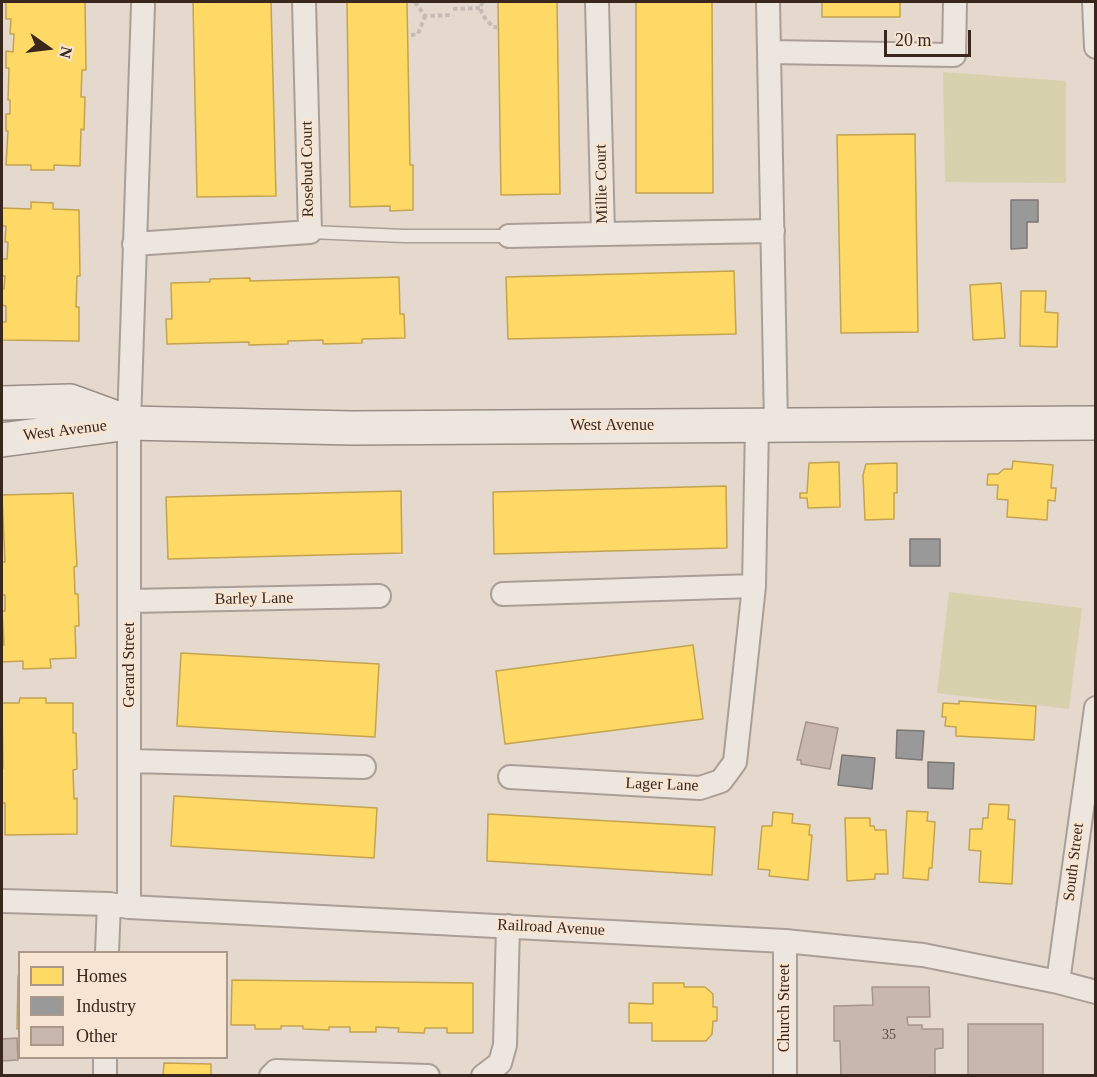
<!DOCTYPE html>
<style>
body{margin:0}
#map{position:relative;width:1097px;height:1077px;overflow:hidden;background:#e4d9cc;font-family:Georgia,serif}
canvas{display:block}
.frame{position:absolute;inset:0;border:3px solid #39261d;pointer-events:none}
.legend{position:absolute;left:18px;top:951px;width:210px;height:108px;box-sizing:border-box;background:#f6e5d2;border:2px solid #aa998a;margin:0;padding:8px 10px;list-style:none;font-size:18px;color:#39261d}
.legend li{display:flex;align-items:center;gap:12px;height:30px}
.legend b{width:30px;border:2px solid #aa998a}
.north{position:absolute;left:18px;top:18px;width:60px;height:60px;-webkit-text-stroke:4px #f6e5d2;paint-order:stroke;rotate:104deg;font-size:16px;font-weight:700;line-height:24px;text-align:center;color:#39261d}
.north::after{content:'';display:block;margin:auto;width:21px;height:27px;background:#39261d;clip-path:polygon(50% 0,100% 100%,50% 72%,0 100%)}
.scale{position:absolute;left:884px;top:30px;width:87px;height:27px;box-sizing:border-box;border:3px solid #39261d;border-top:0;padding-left:8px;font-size:18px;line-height:21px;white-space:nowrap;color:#39261d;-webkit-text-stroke:4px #f6e5d2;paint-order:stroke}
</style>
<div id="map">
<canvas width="1097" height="1077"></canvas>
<div class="frame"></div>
<ul class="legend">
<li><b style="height:16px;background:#ffd966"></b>Homes</li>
<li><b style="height:16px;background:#999"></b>Industry</li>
<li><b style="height:16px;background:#c8b7ad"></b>Other</li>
</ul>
<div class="north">N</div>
<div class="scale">20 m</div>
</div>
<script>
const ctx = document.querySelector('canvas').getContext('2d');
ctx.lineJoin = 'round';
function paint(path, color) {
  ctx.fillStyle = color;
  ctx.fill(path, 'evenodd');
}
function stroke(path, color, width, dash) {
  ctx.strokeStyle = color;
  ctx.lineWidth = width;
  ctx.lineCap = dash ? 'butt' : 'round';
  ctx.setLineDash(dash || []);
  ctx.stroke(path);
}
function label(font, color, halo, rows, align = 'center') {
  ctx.font = font + ' Georgia,serif';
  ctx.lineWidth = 6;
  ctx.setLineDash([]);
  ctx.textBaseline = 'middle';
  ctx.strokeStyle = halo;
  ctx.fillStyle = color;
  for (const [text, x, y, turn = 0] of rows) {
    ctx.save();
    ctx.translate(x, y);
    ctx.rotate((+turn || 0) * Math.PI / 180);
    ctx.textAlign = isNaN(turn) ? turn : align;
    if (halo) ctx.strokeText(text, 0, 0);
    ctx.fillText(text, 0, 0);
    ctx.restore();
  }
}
const green = new Path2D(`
 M943 72 1066 81V183L945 182Z
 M949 592 1082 608 1069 709 937 693Z`);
const homes = new Path2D(`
 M6 2H85L86 70H82L81 97H85L84 130 81 129 80 166 54 165V170H31V165H6L8 131H6V114H10V100H8L9 68H6V51L13 52 14 34H10L11 19H6Z
 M193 2H271L276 196 197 197Z
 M347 2H407L410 165H413V210L390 211V206L350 207Z
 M498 2H557L560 194 501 195Z
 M636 2H712L713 193H636Z
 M822 2H900V17H822Z
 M915 134 918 332 841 333 837 135Z
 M31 202 53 203V209L79 210 80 276H77L76 307H79V341L2 340V322H6V306L2 305V289H4L5 276H2V259H7L8 242H5L6 226H2V208L31 209Z
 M734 271 736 334 508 339 506 277Z
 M399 277 400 314H404L405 338 362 339V343L323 344V340L288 341V344L249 345V342L167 344 166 319H172L171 283 210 282V279L250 278V281Z
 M1001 283 1005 338 973 340 970 285Z
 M1021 291H1046L1045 312 1058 313 1057 347 1020 346Z
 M1013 461 1053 465 1051 488H1056L1055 501 1048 500 1047 520 1007 517 1008 500 997 499 998 485H987L988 474H998L1004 469H1012Z
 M839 462 840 507 808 508 807 498H800V493H807L809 463Z
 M897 463V493H894V519L865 520 863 475 866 464Z
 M726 486 727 548 494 554 493 492Z
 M401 491 402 553 168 559 166 497Z
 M73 493 77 566 74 567 75 594H78L79 626H75L76 658 50 659 51 668 23 669V661L2 662V645H4L2 611H5V595H2V562H5L2 495Z
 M693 645 703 719 505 744 496 671Z
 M181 653 379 664 375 737 177 726Z
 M20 698H46V703H73V733H76L77 769 73 770 74 799 77 798V834L5 835V803H2V768H3L2 703H19Z
 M959 701 1036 706 1034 740 956 736V727L945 726 946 717H942L943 703 959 704Z
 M174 796 377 808 374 858 171 846Z
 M989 804 1009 805 1008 819 1015 820 1012 884 979 882 981 851 969 850 970 829H982L983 818H988Z
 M907 811 928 812 927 821 935 822 932 868H929L928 880 903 878Z
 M773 812 793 814 792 823 810 825 809 835H812L808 880 769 876 770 870 758 869 762 826H772Z
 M488 814 715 827 712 875 487 861Z
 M845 818H870V826H874L875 830H886L888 874H875V879L847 881Z
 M18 976H20V1029H17Z
 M232 980 473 983V1033H447V1028H425L424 1033 398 1032 399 1028 376 1027V1032H350V1027H329V1030L303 1029V1026H281V1029H255V1025H231Z
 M653 983H684V987H705L713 994V1007H717V1021H713L712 1034 706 1041H652V1023H629V1003L653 1004Z
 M164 1063 211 1064V1076H163Z`);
const industry = new Path2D(`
 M1011 200H1038V222H1027V248L1011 249Z
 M910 539H940V566H910Z
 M897 730 924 731 922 760 896 758Z
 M842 755 875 758 872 789 838 785Z
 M928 762 954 763 953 789 928 788Z`);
const building = new Path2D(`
 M806 722 838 728 830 769 801 764V760H797Z
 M872 987H929L930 1017H907L908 1025H922V1029H943V1048L935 1049V1076H841L840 1041H834V1006L873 1005Z
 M968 1024H1043V1076H968Z
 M17 1038 18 1060 2 1061V1039Z`);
const path = new Path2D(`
 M415 2 425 16 453 15
 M483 2C476 11 487 20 493 27H497
 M453 9 480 8
 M411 35 418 34 425 16`);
const service = new Path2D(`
 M310 232 404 236H509`);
const minor = new Path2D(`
 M597 2 603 234 773 231
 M768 2 769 52
 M1094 2 1096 47
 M509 236 603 234
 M134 244 310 232 304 2
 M776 425 769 52 954 55 955 2
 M503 594 754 586
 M130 601 379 596
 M130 761 364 767
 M510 777 700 788 721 781 735 762 754 586 757 425
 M2 901 109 904 129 907 785 941 923 955 1058 982 1096 992
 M129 907V423L143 5
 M107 952 109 904
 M1058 982 1096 708
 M105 1076V1058
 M271 1076 276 1071 428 1076
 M483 1076 500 1063 505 1045 508 926
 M785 1076V941`);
const secondary = new Path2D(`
 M2 403 70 401 125 421
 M2 440 129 423 352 428 1096 423`);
const numberNames = [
 ["35",889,1035]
];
const streetNames = [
 ["Rosebud Court",308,169,-91],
 ["Millie Court",602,184,-91],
 ["West Avenue",612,426],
 ["West Avenue",65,431,-7],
 ["Barley Lane",254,599,-1],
 ["Gerard Street",130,665,-90],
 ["Lager Lane",662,785,2],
 ["South Street",1074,862,-83],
 ["Railroad Avenue",551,928,3],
 ["Church Street",785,1008,-90]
];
paint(green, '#d8d1ae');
paint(homes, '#ffd966');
stroke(homes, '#c4a350', 1.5);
paint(industry, '#999');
stroke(industry, '#7c7674', 1.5);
paint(building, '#c8b7ad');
stroke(building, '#a5948c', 1.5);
stroke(service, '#aa9f96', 15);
stroke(minor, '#aa9f96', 26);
stroke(secondary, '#998e85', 36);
stroke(path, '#c5bdb5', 4, [4.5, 3]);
stroke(service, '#ece6df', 12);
stroke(minor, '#ece6df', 22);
stroke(secondary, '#ece6df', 33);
label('14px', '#5d4a41', null, numberNames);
label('16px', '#39261d', '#f6e5d2', streetNames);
</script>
